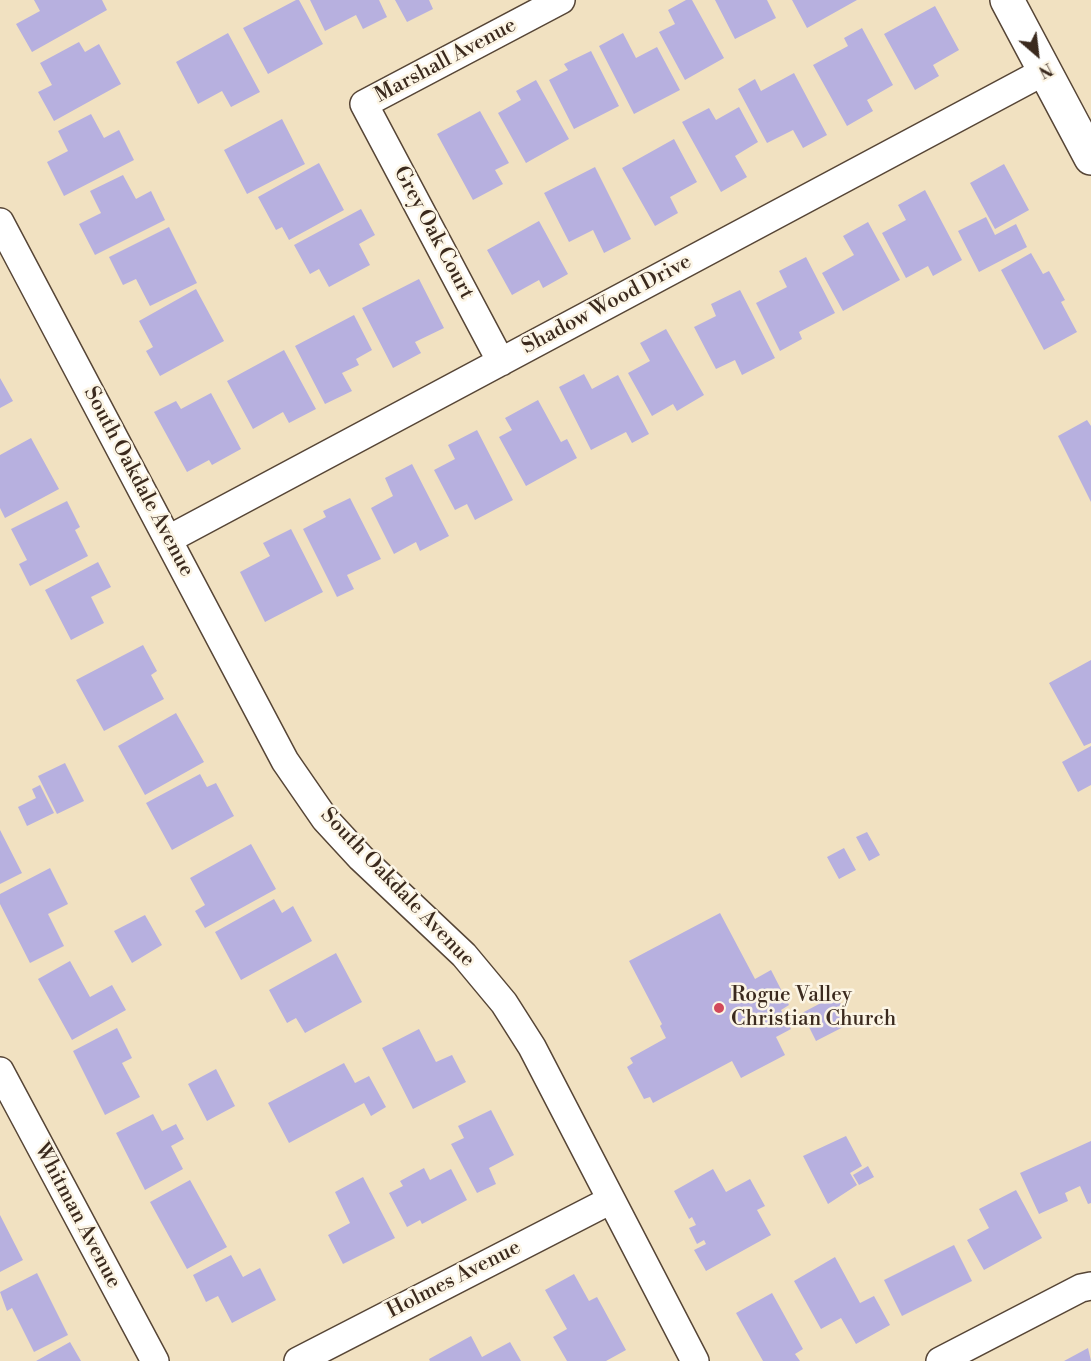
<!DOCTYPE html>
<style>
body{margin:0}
#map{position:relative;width:1091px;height:1361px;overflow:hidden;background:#f1e1c1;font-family:"Libre Bodoni",serif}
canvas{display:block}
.north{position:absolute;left:1007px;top:24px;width:60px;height:60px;-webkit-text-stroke:4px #fcf5e5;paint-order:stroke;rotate:152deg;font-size:16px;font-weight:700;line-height:24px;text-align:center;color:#3b2a1e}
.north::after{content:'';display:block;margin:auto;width:21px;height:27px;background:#3b2a1e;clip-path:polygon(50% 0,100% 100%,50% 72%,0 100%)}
</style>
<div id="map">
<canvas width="1091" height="1361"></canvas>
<div class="north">N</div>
</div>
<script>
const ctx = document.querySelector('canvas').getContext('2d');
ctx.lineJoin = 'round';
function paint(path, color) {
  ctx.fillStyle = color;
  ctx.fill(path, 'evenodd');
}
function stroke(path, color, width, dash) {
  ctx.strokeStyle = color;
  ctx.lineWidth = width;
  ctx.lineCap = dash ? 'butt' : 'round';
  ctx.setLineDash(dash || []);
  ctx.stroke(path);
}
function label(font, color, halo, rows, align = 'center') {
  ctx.font = font + ' "Libre Bodoni",serif';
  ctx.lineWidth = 5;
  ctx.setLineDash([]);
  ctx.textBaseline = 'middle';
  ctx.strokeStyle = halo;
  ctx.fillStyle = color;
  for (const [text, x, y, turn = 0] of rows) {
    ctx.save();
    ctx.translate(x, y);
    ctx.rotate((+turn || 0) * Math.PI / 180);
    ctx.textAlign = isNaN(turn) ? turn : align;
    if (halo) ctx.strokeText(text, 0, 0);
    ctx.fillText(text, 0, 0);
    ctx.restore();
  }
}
const building = new Path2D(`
 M34 0H102L107 10 32 52 16 24 40 11Z
 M296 0H299L323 44 268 74 243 28Z
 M310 0H379L387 17 363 29 356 15 325 31Z
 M395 0H429L433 9 407 22Z
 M686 0H692L724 58 685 80 659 32 675 24 668 10Z
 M715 0H767L776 18 735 39Z
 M792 0H857L807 28Z
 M935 6 959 50 933 65 939 76 915 90 884 34Z
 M862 28 893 85 867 100 873 111 847 126 813 65 848 46 844 38Z
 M228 33 260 92 231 107 222 91 198 104 176 62Z
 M623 33 636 58 657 47 680 90 634 114 599 46Z
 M79 42 85 52 99 44 121 84 54 121 38 92 52 85 40 63Z
 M591 51 619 106 574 129 549 80 568 70 564 64Z
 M794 73 827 135 803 148 793 130 767 143 738 89 755 79 761 91Z
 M536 80 569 139 526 163 498 113 521 100 516 91Z
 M739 107 758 142 735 156 747 177 721 192 682 122 709 108 716 120Z
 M480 111 509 163 495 170 503 184 473 200 437 134Z
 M91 114 104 138 119 130 134 160 64 196 47 162 68 151 58 131Z
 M282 119 305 164 247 194 224 150Z
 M674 139 697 182 670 197 678 213 655 226 622 168Z
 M319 163 344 210 289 240 282 227 276 230 258 197Z
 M1004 164 1029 210 995 229 970 183Z
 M595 167 631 239 604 253 593 230 569 242 544 193Z
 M123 175 136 199 151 191 165 220 95 255 79 224 101 213 90 191Z
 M925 190 962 260 933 276 928 266 906 278 882 233 906 220 898 205Z
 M361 209 375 235 359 244 370 265 329 287 319 269 310 274 294 245Z
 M986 217 995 235 1016 224 1027 247 979 272 958 231Z
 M539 221 568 274 543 288 539 280 512 295 487 250Z
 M868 222 900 280 843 311 822 273 854 255 843 236Z
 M169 227 197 283 150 306 136 279 123 285 109 257Z
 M1031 253 1043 274 1049 271 1065 300 1061 302 1077 332 1044 350 1001 270Z
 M806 257 835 313 799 332 802 339 780 351 756 303 787 287 779 271Z
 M419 279 444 328 415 342 421 353 393 368 362 308Z
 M196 289 224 341 160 376 146 351 153 347 139 321Z
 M740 290 775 358 742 375 735 360 716 369 694 327 716 316 711 304Z
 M354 315 372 350 356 359 359 365 342 373 352 391 325 404 295 346Z
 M666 329 704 395 677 411 673 404 652 416 628 373 650 361 640 343Z
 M284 350 316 409 289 423 283 412 253 429 227 381Z
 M584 374 592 389 618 375 649 434 632 443 626 432 591 450 559 387Z
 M0 378 13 401 0 408Z
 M211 393 241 449 212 465 209 460 187 472 154 412 176 401 181 409Z
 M538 400 561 442 567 439 577 458 526 486 499 437 512 430 505 418Z
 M1087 420 1091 426V502L1058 436Z
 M477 430 513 500 475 520 467 504 455 510 434 470 455 459 448 445Z
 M31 438 59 489 5 518 0 508V455Z
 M412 464 449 536 420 551 416 542 394 554 371 508 393 496 385 478Z
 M350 498 381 559 347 575 354 589 337 597 303 529 326 517 323 511Z
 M67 501 80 527 75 530 88 556 30 586 19 564 27 560 11 529Z
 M291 529 323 592 265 622 240 572 270 556 263 543Z
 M98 562 111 587 91 597 104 623 71 640 45 590Z
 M143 645 157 671 151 675 164 699 104 731 76 680Z
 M1091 660V743L1084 746 1049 683Z
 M176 713 204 762 145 795 118 746Z
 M1091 746V785L1078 792 1062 762Z
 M65 763 84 801 57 814 38 776Z
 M200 774 207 787 216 783 234 816 172 850 146 803Z
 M40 785 54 813 27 826 18 807 36 798 32 789Z
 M0 830 22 873 0 884Z
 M867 832 880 855 869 861 856 837Z
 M251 844 276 889 205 928 195 911 205 905 190 878Z
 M844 848 856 870 839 879 827 857Z
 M50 868 68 904 48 914 64 946 30 963 0 904V894Z
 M274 899 282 913 293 906 312 941 241 980 215 932Z
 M720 913 755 979 771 970 789 1005 781 1010 791 1029 776 1037 785 1055 741 1078 732 1061 653 1103 650 1097 644 1099 627 1067 633 1063 630 1058 666 1038 660 1026 662 1024 629 961Z
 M145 915 162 945 132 963 114 931Z
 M336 953 362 1002 305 1033 296 1018 287 1023 269 990Z
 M70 961 90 997 112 985 126 1010 72 1040 38 979Z
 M836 995 851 1023 816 1041 802 1013Z
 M117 1028 132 1058 122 1063 140 1097 105 1115 73 1051Z
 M419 1029 436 1062 452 1055 466 1082 413 1109 382 1048Z
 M344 1063 355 1083 369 1076 386 1107 371 1116 364 1103 289 1143 268 1103Z
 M216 1069 235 1106 207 1121 188 1084Z
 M491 1110 514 1155 489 1168 496 1184 477 1193 451 1144 464 1138 458 1126Z
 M153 1114 162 1131 176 1124 184 1139 171 1146 183 1169 145 1190 116 1133Z
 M846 1136 862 1166 850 1173 857 1185 828 1204 803 1156Z
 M1091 1141V1203L1088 1204 1080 1186 1065 1193 1068 1201 1039 1214 1020 1173Z
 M868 1166 874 1177 859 1185 853 1175Z
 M424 1168 430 1180 451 1169 467 1200 422 1224 420 1220 407 1227 389 1193 403 1186 400 1181Z
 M713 1169 726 1192 750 1179 765 1206 757 1210 771 1235 706 1271 694 1250 706 1244 704 1240 697 1244 689 1228 696 1225 692 1217 689 1219 674 1191Z
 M363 1177 395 1238 343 1264 328 1235 350 1223 335 1192Z
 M190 1180 227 1247 187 1269 150 1202Z
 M1016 1190 1042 1238 984 1270 967 1240 989 1228 979 1209Z
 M0 1215 23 1260 0 1272Z
 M954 1245 972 1281 902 1316 884 1280Z
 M231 1255 243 1277 260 1268 276 1300 232 1323 218 1296 206 1302 193 1275Z
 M835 1257 860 1303 874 1296 890 1325 856 1344 841 1318 821 1329 794 1281Z
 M37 1273 68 1335 34 1352 12 1308 7 1311 0 1292Z
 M574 1274 589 1301 597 1297 626 1350 606 1361H567L553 1337 567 1329 545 1290Z
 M772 1293 803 1349 795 1354 800 1361H763L736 1313Z
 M471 1336 482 1357 510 1342 521 1361H430L429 1359Z
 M70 1342 81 1361H36Z
 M1088 1348 1091 1361H1064Z`);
const minor = new Path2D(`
 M0 222 285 761 325 819 361 858 464 955 504 1003 532 1047 695 1361
 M501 362 364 104 561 0
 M169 539 1045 71
 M0 1071 155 1361
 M298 1361 611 1200
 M940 1361 1081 1288 1091 1286`);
const tertiary = new Path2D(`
 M1007 0 1091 158`);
const markers = [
 [719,1008,6,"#d1495b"]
];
const streetNames = [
 ["Marshall Avenue",446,61,-28],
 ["Grey Oak Court",433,233,62],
 ["Shadow Wood Drive",607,305,-28],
 ["South Oakdale Avenue",138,482,62],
 ["South Oakdale Avenue",397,888,46],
 ["Whitman Avenue",77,1216,62],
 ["Holmes Avenue",454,1280,-27]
];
const poiNames = [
 ["Rogue Valley",731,996],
 ["Christian Church",731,1020]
];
paint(building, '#b7b0df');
stroke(minor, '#564536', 30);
stroke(tertiary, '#564536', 36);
stroke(minor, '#fff', 27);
stroke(tertiary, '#fff', 33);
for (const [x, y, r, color] of markers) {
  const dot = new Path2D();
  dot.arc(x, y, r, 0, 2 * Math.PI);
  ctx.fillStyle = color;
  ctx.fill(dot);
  stroke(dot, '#fcf5e5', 2);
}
label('21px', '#3b2a1e', '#fcf5e5', streetNames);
label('21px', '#3b2a1e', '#fcf5e5', poiNames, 'left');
</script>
